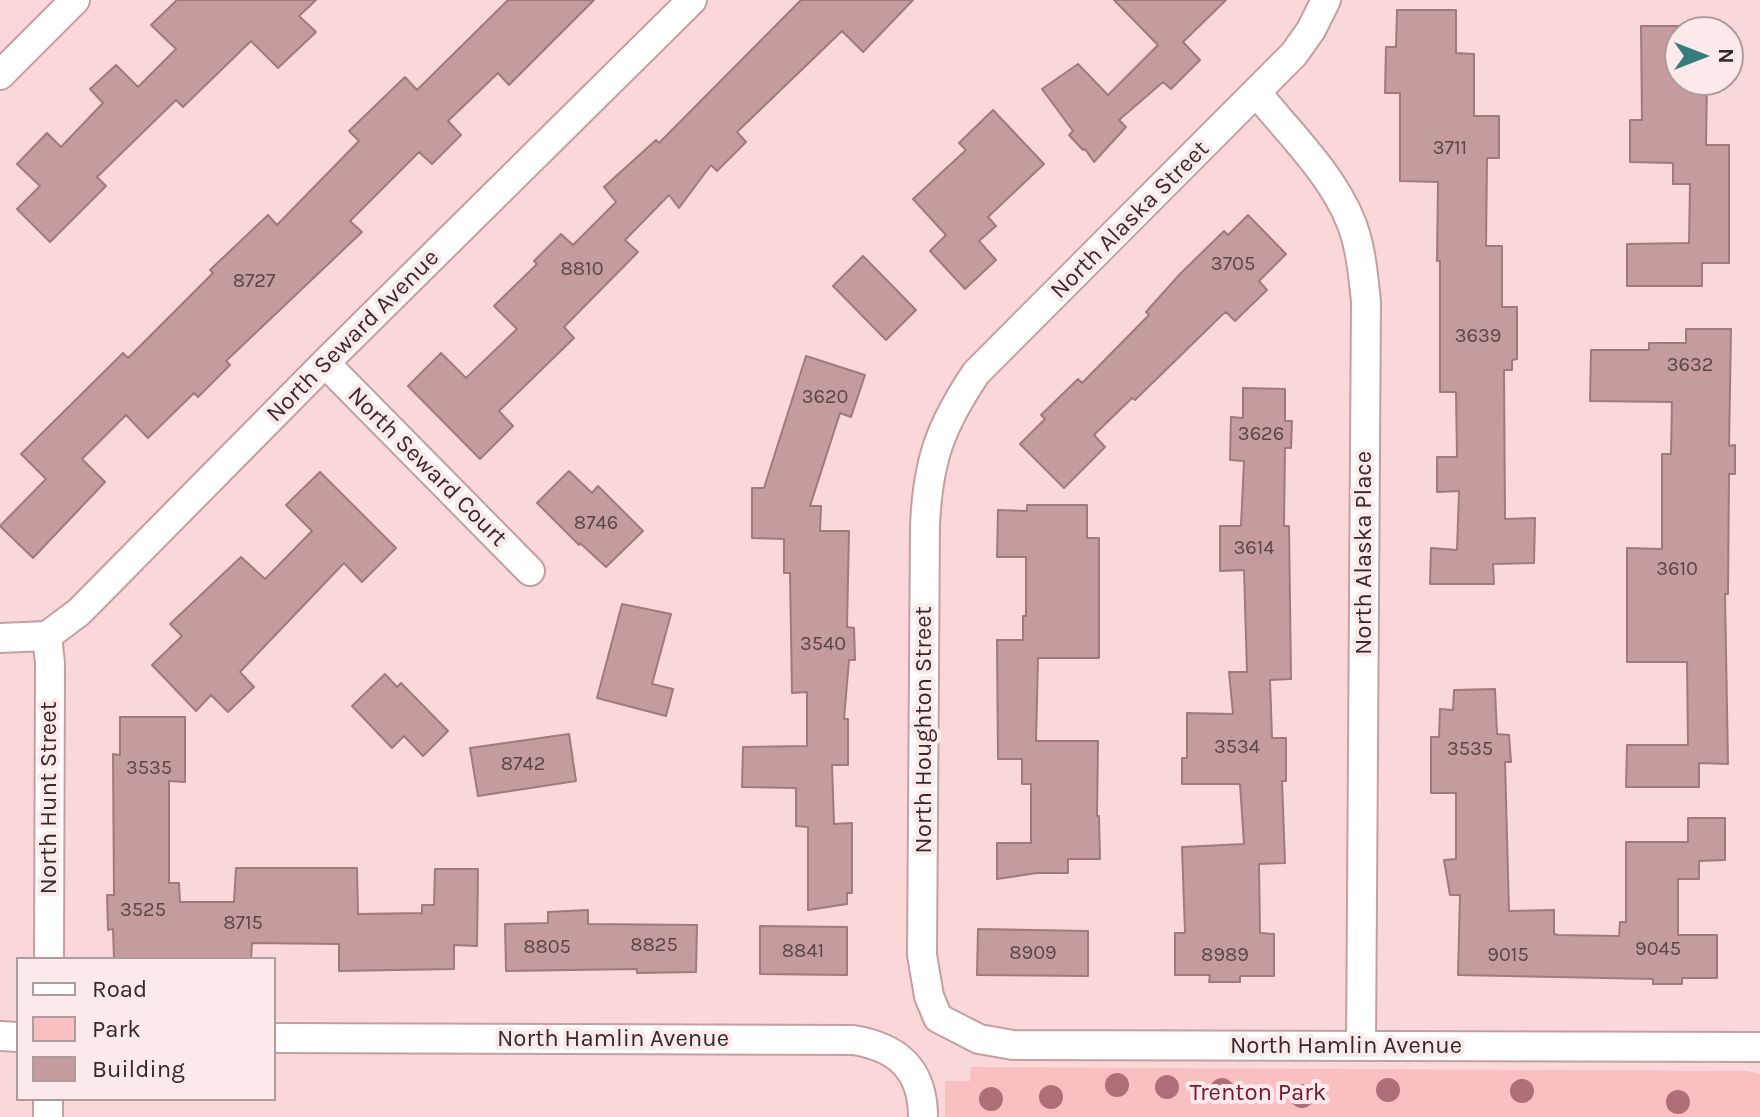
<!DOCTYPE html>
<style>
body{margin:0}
#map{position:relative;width:1760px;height:1117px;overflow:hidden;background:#fad8da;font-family:Karla,sans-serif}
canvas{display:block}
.legend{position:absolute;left:16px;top:957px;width:260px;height:144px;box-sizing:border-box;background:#fceaeb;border:2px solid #ae9c9d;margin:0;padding:10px 14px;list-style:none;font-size:24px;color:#382829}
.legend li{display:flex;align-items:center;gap:16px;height:40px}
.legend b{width:40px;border:2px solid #ae9c9d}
.north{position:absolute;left:1664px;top:16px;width:80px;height:80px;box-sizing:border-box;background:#fceaeb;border:2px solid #ae9c9d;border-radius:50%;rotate:90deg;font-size:22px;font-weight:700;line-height:32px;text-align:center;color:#382829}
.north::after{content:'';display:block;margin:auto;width:28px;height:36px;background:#347d7d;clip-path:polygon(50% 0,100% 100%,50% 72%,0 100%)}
</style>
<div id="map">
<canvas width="1760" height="1117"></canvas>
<ul class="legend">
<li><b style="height:10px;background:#fff"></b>Road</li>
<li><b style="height:22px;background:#f9bfc2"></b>Park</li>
<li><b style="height:22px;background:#c49c9e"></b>Building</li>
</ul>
<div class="north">N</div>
</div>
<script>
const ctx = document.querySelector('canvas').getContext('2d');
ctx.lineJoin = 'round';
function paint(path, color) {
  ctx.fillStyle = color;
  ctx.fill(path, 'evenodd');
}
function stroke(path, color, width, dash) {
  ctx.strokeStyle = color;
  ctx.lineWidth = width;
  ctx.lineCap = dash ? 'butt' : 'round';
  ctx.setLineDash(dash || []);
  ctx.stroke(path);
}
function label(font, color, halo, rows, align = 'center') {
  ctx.font = font + ' Karla,sans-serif';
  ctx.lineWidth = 8;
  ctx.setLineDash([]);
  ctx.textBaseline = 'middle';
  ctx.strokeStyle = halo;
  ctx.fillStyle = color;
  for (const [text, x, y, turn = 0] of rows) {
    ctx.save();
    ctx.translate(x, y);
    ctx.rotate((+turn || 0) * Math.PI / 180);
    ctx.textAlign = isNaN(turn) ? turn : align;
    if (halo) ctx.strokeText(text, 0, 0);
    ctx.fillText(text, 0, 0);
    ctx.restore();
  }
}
const green = new Path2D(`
 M971 1067 1747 1071 1760 1074V1117H945V1081H970Z`);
const building = new Path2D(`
 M177 0H316L299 16 316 32 278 68 251 41 183 107 176 100 97 177 106 186 50 242 17 209 40 186 17 164 47 133 61 147 103 103 90 89 116 65 138 87 176 49 151 25Z
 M508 0H594L509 85 498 73 448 121 461 135 432 164 419 152 350 221 362 232 226 361 230 365 198 397 194 393 148 438 126 415 82 459 105 482 33 558 0 526 46 479 21 454 123 353 128 358 213 273 210 270 268 215 277 225 359 141 349 131 405 77 417 90Z
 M801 0H913L863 52 842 31 737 132 746 142 717 171 711 165 679 208 669 195 625 240 638 252 564 327 574 338 499 411 513 426 480 459 408 386 441 353 466 378 517 329 494 306 537 264 534 261 561 234 573 245 616 202 604 187 656 140 659 143Z
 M1114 0H1226L1183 42 1200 60 1171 89 1163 82 1119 120 1126 127 1094 162 1085 149 1083 150 1069 135 1073 131 1042 89 1078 64 1108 95 1158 45Z
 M1397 10H1456V53L1474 54V116H1499V158H1487L1486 246H1502V307H1517V359L1512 360V370H1504L1505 519 1535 518 1534 563 1493 564 1494 584H1430L1431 548 1457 550 1459 491 1437 492V457H1457L1456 392H1440V261H1437L1438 182 1400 181V93H1385L1386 47H1396Z
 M1641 26H1710V32H1680V80H1707L1706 145H1729V263H1702V286H1627V244L1689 243 1690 184H1673V163L1630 162V120H1642Z
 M993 110 1044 164 988 217 996 226 979 241 996 260 965 289 930 251 946 235 913 199 966 150 959 143Z
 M1248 215 1286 254 1259 281 1267 290 1235 321 1226 312 1222 315 1135 400 1132 398 1094 435 1105 447 1064 488 1020 444 1045 419 1041 415 1078 379 1082 383 1149 315 1146 312 1180 274 1224 231 1228 235Z
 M863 256 916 310 886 340 833 286Z
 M1686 329H1731L1729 446 1735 445V474H1729L1728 594H1725L1728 764 1699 763V787H1626L1627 745H1688L1687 662H1627V548L1662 549V454H1671L1672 402 1590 401 1591 350H1649V343H1686Z
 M806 356 865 375 851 417 840 413 810 506H821L820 531H849L847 627 854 628 855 660H849L844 719H848V765H832L834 824 852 823V893H847V904L808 910V827L796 826V788L742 787 743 747 807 746V692L792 693 790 573H784V539L752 538V488H764Z
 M1243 388 1285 389V421H1292L1291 448H1285L1284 526H1289L1291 679 1270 680 1272 738H1286V781H1282L1285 863 1259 864 1260 933 1274 934V976H1240V982H1209L1210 975H1175V933H1185L1182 847 1244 844 1240 784H1182V758H1187V713L1233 714 1229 672H1247L1244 570 1220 571V526H1241L1244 461 1230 460 1231 417 1243 418Z
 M569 471 592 493 598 486 643 531 606 567 580 543 579 545 537 503Z
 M320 472 396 548 362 582 344 563 240 672 254 687 228 712 211 695 196 711 152 665 182 636 170 624 241 557 265 579 312 531 286 505Z
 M1027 505H1087V538H1099V658H1038L1036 741H1098L1097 816H1099L1100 859H1068V873H1037L997 879V843H1031V784H1022V759H998L997 640H1023V616H1026V557H997L998 510 1027 511Z
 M622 604 671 614 652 684 673 689 666 716 597 698Z
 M385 674 397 687 401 683 448 731 423 756 404 736 392 748 352 706Z
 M1495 689 1497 734 1509 735 1511 762H1505L1509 911 1554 910V934L1558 935 1619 936 1620 922H1626V842H1688V818H1725V860L1699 861V879H1678V935H1717V978H1682V984H1653V979L1458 975 1460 895H1450L1444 860 1456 859V793H1431V737H1439L1440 709 1453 710 1454 690Z
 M120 717H185V782L169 781V883H179L180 902H234L236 868H357L358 914 422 913V905H434L435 869H478L477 946 454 945V969L339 971V944L252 943 251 959H114L113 929 108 930 107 895H114L113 754 120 755Z
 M569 734 576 781 478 796 470 748Z
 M588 910V924L697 925 696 972 637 973V969L506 971 505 924 548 923V912Z
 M760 926 847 927V975L760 974Z
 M978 929 1088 931V976L977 975Z`);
const minor = new Path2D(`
 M1326 0 1311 30 1294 54 976 373C940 427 928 460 925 525L922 955 929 996 938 1018 979 1039 1013 1045 1760 1047
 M0 75 75 0
 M1257 93C1289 133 1332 174 1351 222 1361 247 1363 275 1366 301L1361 1046
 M325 363 530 571
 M47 636 50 663 49 959
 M0 638 47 636 79 612 325 363 692 0
 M0 1036 18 1037
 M274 1038 853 1040C898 1047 923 1070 923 1117
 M48 1117V1099`);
const trees = [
 [1117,1085],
 [1167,1087],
 [1222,1090],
 [1388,1090],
 [1522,1091],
 [1302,1096],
 [1051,1097],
 [991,1099],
 [1678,1102]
];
const numberNames = [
 ["3711",1450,148],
 ["3705",1233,264],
 ["8810",582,269],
 ["8727",254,281],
 ["3639",1478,336],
 ["3632",1690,365],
 ["3620",825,397],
 ["3626",1261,434],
 ["8746",596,523],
 ["3614",1254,548],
 ["3610",1677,569],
 ["3540",823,644],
 ["3534",1237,747],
 ["3535",1470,749],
 ["8742",523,764],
 ["3535",149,768],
 ["3525",143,910],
 ["8715",243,923],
 ["8825",654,945],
 ["8805",547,947],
 ["9045",1658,949],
 ["8841",803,951],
 ["8909",1033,953],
 ["8989",1225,955],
 ["9015",1508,955]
];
const streetNames = [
 ["North Alaska Street",1130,220,-45],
 ["North Seward Avenue",353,336,-45],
 ["North Seward Court",427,467,45],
 ["North Alaska Place",1364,553,-90],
 ["North Houghton Street",924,730,-90],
 ["North Hunt Street",49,798,-90],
 ["North Hamlin Avenue",613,1039],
 ["North Hamlin Avenue",1346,1046]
];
const parkNames = [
 ["Trenton Park",1258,1093]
];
paint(green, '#f9bfc2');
paint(building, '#c49c9e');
stroke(building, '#a0797c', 2);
stroke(minor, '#c69ea0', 32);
stroke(minor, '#fff', 28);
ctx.fillStyle = '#af6f79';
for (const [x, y] of trees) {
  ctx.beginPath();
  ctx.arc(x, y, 12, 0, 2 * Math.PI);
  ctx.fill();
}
label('20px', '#5b4546', null, numberNames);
label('24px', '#382829', '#fceaeb', streetNames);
label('24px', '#72192a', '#fceaeb', parkNames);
</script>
